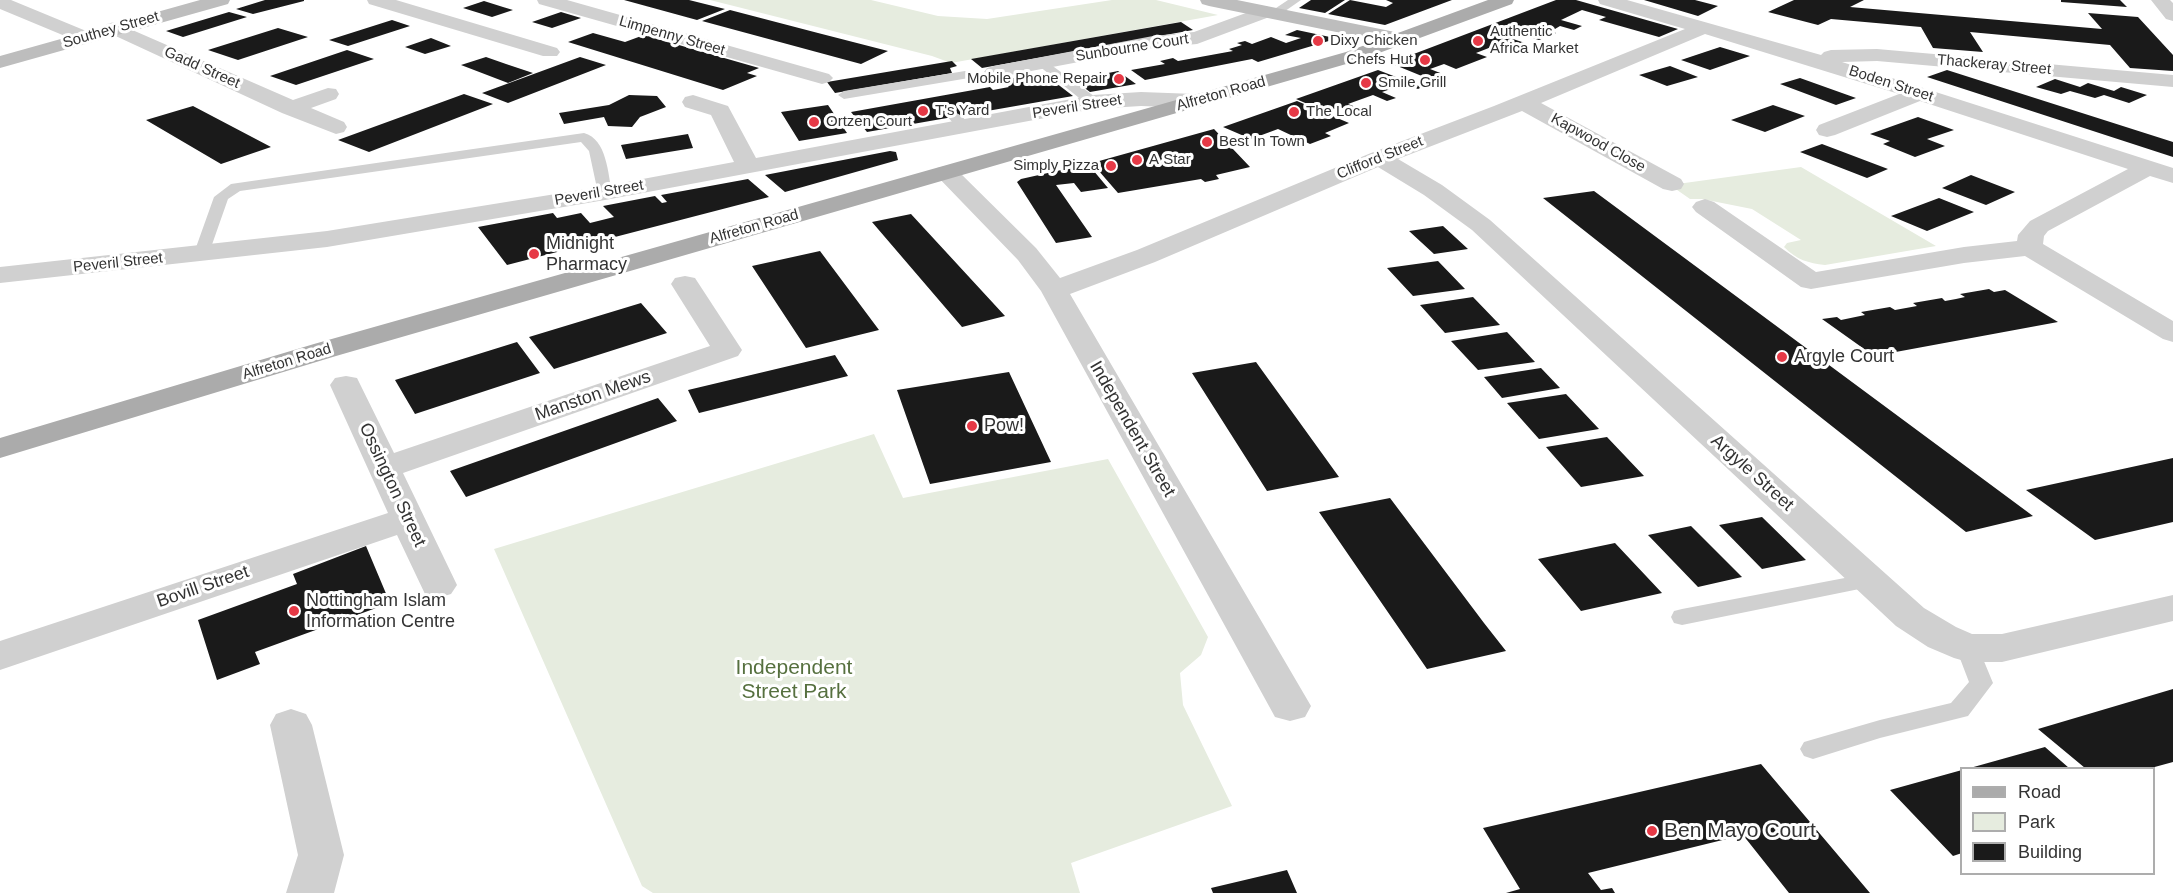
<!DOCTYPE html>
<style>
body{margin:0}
#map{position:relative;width:2173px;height:893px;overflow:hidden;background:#fff;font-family:Helvetica,sans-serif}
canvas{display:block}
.legend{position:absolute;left:1960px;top:767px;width:195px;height:108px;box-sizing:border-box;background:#fff;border:2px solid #adadad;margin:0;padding:8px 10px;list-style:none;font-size:18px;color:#333}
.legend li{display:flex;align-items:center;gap:12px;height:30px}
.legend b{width:30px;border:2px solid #adadad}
</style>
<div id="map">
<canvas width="2173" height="893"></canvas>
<ul class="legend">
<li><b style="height:8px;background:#ababab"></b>Road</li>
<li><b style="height:16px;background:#e6ecdf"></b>Park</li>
<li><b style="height:16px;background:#1a1a1a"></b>Building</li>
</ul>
</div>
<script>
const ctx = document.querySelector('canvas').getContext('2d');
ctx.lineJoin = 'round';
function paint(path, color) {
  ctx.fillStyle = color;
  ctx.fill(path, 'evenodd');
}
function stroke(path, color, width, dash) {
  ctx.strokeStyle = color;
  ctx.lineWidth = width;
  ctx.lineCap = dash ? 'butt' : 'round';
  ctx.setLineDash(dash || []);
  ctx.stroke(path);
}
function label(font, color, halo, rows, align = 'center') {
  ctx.font = font + ' Helvetica,sans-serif';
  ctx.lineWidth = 6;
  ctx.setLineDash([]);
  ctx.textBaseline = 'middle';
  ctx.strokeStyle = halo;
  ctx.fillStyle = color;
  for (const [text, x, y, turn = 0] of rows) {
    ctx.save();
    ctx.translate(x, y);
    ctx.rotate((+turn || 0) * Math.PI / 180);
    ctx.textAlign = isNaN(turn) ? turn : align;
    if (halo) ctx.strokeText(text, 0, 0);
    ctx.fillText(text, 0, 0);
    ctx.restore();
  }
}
const green = new Path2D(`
 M710 0H871L938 16 987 19 1112 0H1156L1218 15 951 63 932 56Z
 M1801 167 1936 246 1825 265C1808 263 1797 260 1784 247L1787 243 1801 240 1752 209 1702 199H1690L1670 185Z
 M874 434 903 498 1108 459 1208 637 1201 655 1180 673 1183 705 1232 806 1071 863 1080 893H653L642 886 494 549Z`);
const building = new Path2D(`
 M265 0H304V1L253 14 236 9Z
 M624 0H689L725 9 697 20Z
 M1311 0H1345L1325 13 1299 8Z
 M1350 0 1386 7 1393 3 1386 0H1452L1385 25 1328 14Z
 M1556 0H1576L1678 29 1659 37 1599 20 1606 17 1582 10 1561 20 1582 26 1574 30 1560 26 1555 29 1545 26 1540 28 1556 33 1539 40 1523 35 1513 39 1525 43 1512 48 1499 44 1476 53 1487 57 1456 69 1444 64 1430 69 1448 76 1434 81 1390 63Z
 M1644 0H1695L1718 6 1698 16Z
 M1794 0H1864L1850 7 2102 29 2088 13 2138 17 2173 55V71L2130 68 2110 45 1970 32 1983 52 1933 48 1921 27 1831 19 1818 25 1768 12Z
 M2061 0H2120L2127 7 2061 2Z
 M484 1 503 7 513 10 492 17 463 8Z
 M730 10 818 33 888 51 861 64 702 21Z
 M229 12 247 17 183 37 166 31Z
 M561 12 581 18 552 28 532 22Z
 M392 20 410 26 348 46 329 40Z
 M1181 22 1193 30 982 68 971 59Z
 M278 28 308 37 238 60 208 50Z
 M1297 30 1330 37 1332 40 1258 62 1252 59 1145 80 1131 70 1165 64 1160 61 1173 58 1178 61 1233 51 1229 49 1242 45 1237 43 1245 41 1252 44 1271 37 1286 43 1301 38 1285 35Z
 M593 33 625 42 644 35 759 68 747 73 757 76 723 90 568 42Z
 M431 38 451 46 425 54 405 47Z
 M1720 47 1750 56 1710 70 1681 60Z
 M347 50 374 59 296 85 270 76Z
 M486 57 506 64 533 73 508 83 461 65Z
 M580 57 606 65 508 103 482 93Z
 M952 61 957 66 950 68 952 73 835 93 827 82Z
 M1670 66 1698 77 1667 86 1639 75Z
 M1378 70 1422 87 1418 89 1405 84 1382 92 1396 98 1387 101 1373 95 1348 104 1361 109 1353 112 1340 107 1326 112 1296 99Z
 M1947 70 2173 142V157L1927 77Z
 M1118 71 1136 84 1090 92 1074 80Z
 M1047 76 1073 96 867 132 851 112 990 87 993 90 1009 87 1002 80 1019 77 1022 80Z
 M1800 78 1856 98 1836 105 1780 84Z
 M2055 79 2080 87 2088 83 2114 91 2121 87 2147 95 2129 103 2104 95 2095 98 2070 91 2061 94 2036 87Z
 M464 94 493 104 369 152 338 140Z
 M629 95 657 96 666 107 640 117 632 127 608 126 604 117 564 124 559 113 609 105Z
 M1297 101 1349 123 1325 133 1331 136 1310 144 1278 129 1251 139 1223 127Z
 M828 105 847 133 799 141 781 112Z
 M1773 105 1805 116 1765 132 1731 120Z
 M193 106 271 147 221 164 146 120Z
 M1918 117 1954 130 1927 139 1945 146 1915 157 1883 144 1890 141 1870 134Z
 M1214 129 1250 167 1216 175 1219 179 1205 182 1201 179 1118 193 1092 163Z
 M688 134 693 148 626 159 621 145Z
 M1822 144 1888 169 1867 178 1800 152Z
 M890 151 896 152 898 160 785 192 765 175Z
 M1088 164 1108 188 1081 192 1074 183 1056 185 1092 237 1056 243 1017 182 1021 179Z
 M1971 175 2015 192 1986 205 1942 188Z
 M748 179 769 197 507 265 478 227 553 213 557 218 581 213 590 223 614 217 603 206 655 196 662 203 667 202 661 195Z
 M1594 191 2033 516 1966 532 1543 198Z
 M1939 198 1974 212 1927 231 1891 216Z
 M911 214 1005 316 962 327 872 222Z
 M1443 226 1468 249 1434 254 1409 231Z
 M820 251 879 330 806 348 752 266Z
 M1438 261 1465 289 1413 296 1387 268Z
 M1989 289 1994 292 2005 290 2058 322 1874 356 1822 319 1837 317 1841 320 1865 315 1861 312 1890 307 1895 310 1917 306 1913 303 1942 298 1945 301 1956 299 1965 297 1960 294Z
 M1473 297 1500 325 1445 333 1420 305Z
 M641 303 667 333 554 369 529 337Z
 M1507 332 1535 362 1478 370 1451 341Z
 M517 342 540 373 415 414 395 380Z
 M835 355 848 376 699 413 688 390Z
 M1256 362 1295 416 1339 477 1267 491 1192 373Z
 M1541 368 1560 388 1502 398 1484 377Z
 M1009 372 1051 462 930 484 897 390Z
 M1566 394 1599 429 1539 439 1507 403Z
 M658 398 677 421 466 497 450 471Z
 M1607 437 1644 476 1581 487 1546 447Z
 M2173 458V522L2095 540 2026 490Z
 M1390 498 1484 623 1506 651 1427 669 1319 512Z
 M1762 517 1806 560 1762 569 1719 525Z
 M1691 526 1742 577 1698 587 1648 535Z
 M1615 543 1662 593 1581 611 1538 559Z
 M366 546 390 603 255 652 260 664 217 680 198 620 297 584 293 574Z
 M2173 689V762L2151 768H2085L2038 729Z
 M2045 747 2069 768H1970Z
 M1761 764 1870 893H1789L1743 835 1588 873 1601 890 1612 888 1615 893H1506L1520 889 1483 828Z
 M1962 770V853L1953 856 1890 790Z
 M1287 870 1297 893H1213L1211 888Z`);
const lane = new Path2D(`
 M1288 0H1301L1278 16H1270V12Z
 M1043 59 1098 99 1099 102 1098 105H1088L1039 66V60Z
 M965 71 969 72 971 75 969 78 844 99 838 95 844 91Z
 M954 112C961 114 966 120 970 126L968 129H958L947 116Z
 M584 133C607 139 608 174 612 193L610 196H600L598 193 589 151 581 142 240 191 228 199 208 256H196L194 253 214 197 231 184Z
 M1871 573 1879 575 1882 580 1879 585 1682 625 1674 623 1671 617 1674 611 1682 609Z
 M1968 640 1976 642 1993 683 1968 716 1880 738 1813 759 1804 756 1800 749 1804 742 1880 720 1951 703 1969 682 1956 648 1960 642Z`);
const street = new Path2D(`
 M0 0H11L91 33 94 37 91 41H77L0 9Z
 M367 0H396L557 48 560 52 557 56H543L369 4Z
 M537 0H567L829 74 833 78 829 82 822 84 815 82 539 4Z
 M1598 0H1627L1821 55 1824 52 1831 50 1877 49 2173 75V87L1877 61 1842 62 2173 168V183L2150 176 2048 231 2044 236 2043 244 2173 321V342L2163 339 2025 256 1964 263 1811 289 1801 287 1696 212 1692 207 1696 202 1705 199 1714 202 1816 272 1964 247 2017 241 2018 235 2030 221 2128 169 1920 101 1835 135 1827 137 1819 135 1816 130 1819 125 1899 94 1705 34 1541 103 1681 179 1684 184 1681 189 1672 191 1663 189 1522 111 1398 159 1442 185 1490 220 1924 608 1956 627 1972 634H2002L2173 595V621L2002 662H1968L1954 658 1928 647 1896 626 1472 230 1424 195 1378 167 1155 262 1070 294 1311 706 1305 717 1290 721 1275 717 1041 291 1018 260 934 173 937 168 946 166 955 168 1036 248 1060 278 1137 250 1371 153 1494 106 1685 29 1600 4Z
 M2151 0H2170L2173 3V21L2166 19Z
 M1265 6 1272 8 1274 12 1272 16 1197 44 1153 48 994 78 987 76 984 72 987 68 994 66 1153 36 1194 32Z
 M114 22 293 100 328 88 336 89 339 94 336 99 311 108 344 122 347 127 344 132 336 134 282 113 107 32 104 28 107 24Z
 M1141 92 1195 94 1203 96 1206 101 1203 106 1195 108 1141 106 1093 109 605 200 327 247 0 283V267L327 231 605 186 734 162 711 115 685 107 682 102 685 97 693 95 728 106 756 158 1093 95Z
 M685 276 695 278 742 350 738 356 403 473 457 585 451 594 438 598 425 594 397 535 0 670V641L388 513 330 385 335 378 346 376 357 378 394 453 710 346 671 284 675 278Z
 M291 709 306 714 312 725 344 855 334 893H286L298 855 270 725 276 714Z`);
const secondary = new Path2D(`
 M200 0H230L228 4 0 68V56Z
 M1200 0H1237L1400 33 1407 35 1410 39 1407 43 1400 45 1209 6 1202 4Z`);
const primary = new Path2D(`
 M1488 0H1514L1512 4 1360 60 336 356 0 458V438L314 344 1346 52Z`);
const markers = [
 [1318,41,6,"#e63946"],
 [1478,41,6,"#e63946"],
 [1425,60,6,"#e63946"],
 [1119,79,6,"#e63946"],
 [1366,83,6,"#e63946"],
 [923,111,6,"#e63946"],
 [1294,112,6,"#e63946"],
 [814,122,6,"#e63946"],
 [1207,142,6,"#e63946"],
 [1137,160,6,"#e63946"],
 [1111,166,6,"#e63946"],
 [534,254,6,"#e63946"],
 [1782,357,6,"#e63946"],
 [972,426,6,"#e63946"],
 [294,611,6,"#e63946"],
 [1652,831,6,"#e63946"]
];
const farStreetnames = [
 ["Southey Street",111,30,-16],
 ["Limpenny Street",672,36,16],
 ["Sunbourne Court",1132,48,-9],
 ["Thackeray Street",1994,65,5],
 ["Gadd Street",202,68,24],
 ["Boden Street",1891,84,18],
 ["Alfreton Road",1221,94,-16],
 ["Peveril Street",1077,107,-9],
 ["Kapwood Close",1598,143,29],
 ["Clifford Street",1380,158,-22],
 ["Peveril Street",599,193,-10],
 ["Alfreton Road",754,227,-16],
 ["Peveril Street",118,263,-6],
 ["Alfreton Road",287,362,-17]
];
const farPoinames = [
 ["Authentic",1490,32],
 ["Africa Market",1490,49],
 ["Dixy Chicken",1330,41],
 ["Chefs Hut",1413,60,"right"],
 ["Mobile Phone Repair",1107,79,"right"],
 ["Smile Grill",1378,83],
 ["T's Yard",935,111],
 ["The Local",1306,112],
 ["Ortzen Court",826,122],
 ["Best In Town",1219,142],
 ["A Star",1149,160],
 ["Simply Pizza",1099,166,"right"]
];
const poiNames = [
 ["Midnight",546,244],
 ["Pharmacy",546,265],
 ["Argyle Court",1794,357],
 ["Pow!",984,426],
 ["Nottingham Islam",306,601],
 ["Information Centre",306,622]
];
const streetNames = [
 ["Manston Mews",593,396,-19],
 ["Independent Street",1132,429,60],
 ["Argyle Street",1752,473,42],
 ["Ossington Street",392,485,65],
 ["Bovill Street",203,587,-19]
];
const nearParknames = [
 ["Independent",794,668],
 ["Street Park",794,692]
];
const nearPoinames = [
 ["Ben Mayo Court",1664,831]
];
paint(green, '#e6ecdf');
paint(building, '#1a1a1a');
paint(lane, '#d0d0d0');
paint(street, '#d0d0d0');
paint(secondary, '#bdbdbd');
paint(primary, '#ababab');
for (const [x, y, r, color] of markers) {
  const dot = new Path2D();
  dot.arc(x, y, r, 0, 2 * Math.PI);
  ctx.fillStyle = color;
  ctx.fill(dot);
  stroke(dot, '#fff', 2);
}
label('15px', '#333', '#fff', farStreetnames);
label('15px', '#333', '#fff', farPoinames, 'left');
label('18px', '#333', '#fff', poiNames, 'left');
label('18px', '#333', '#fff', streetNames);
label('21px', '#56703f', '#fff', nearParknames);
label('21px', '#333', '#fff', nearPoinames, 'left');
</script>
